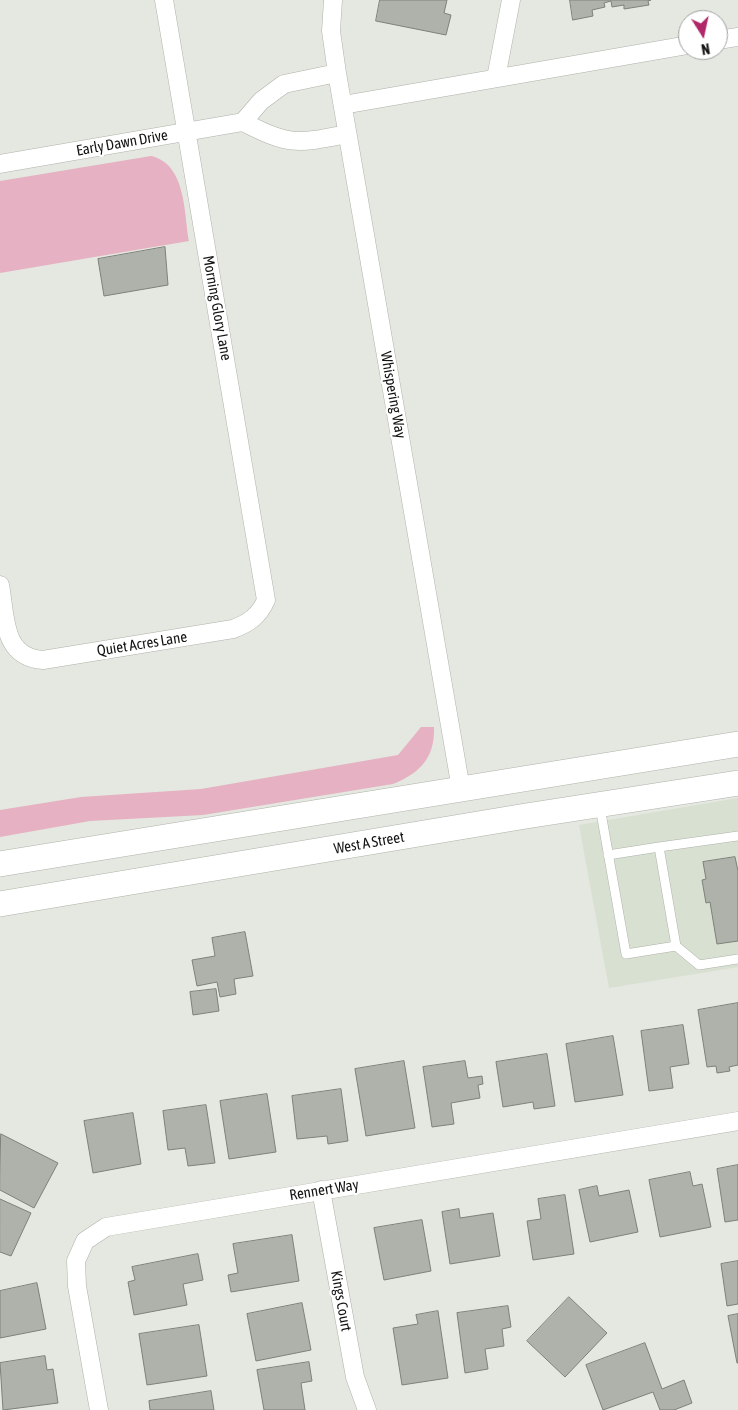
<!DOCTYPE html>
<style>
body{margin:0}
#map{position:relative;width:738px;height:1410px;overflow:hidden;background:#e4e8e0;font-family:"Asap Condensed",sans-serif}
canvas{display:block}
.north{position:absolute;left:678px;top:10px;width:50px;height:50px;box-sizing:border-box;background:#fff;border:1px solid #a0a1a0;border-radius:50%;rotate:170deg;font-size:14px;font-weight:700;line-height:20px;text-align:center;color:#121411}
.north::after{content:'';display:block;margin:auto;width:18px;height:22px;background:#b02869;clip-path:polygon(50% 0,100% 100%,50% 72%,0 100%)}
</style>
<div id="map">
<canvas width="738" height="1410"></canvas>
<div class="north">N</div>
</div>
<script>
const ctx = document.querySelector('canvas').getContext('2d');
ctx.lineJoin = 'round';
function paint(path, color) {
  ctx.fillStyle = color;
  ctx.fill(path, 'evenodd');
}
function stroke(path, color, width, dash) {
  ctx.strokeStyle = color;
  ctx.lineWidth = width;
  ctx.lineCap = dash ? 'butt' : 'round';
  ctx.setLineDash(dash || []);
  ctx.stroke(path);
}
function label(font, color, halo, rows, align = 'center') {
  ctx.font = font + ' "Asap Condensed",sans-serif';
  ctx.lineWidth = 4.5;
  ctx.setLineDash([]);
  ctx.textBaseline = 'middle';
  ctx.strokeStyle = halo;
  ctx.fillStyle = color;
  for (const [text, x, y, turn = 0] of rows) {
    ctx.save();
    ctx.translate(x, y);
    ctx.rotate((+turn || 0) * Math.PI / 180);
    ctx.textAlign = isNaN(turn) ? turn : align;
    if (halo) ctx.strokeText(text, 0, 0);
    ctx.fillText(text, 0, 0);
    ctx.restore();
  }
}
const built = new Path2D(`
 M738 798V967L609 988 579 825Z`);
const green = new Path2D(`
 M151 156C186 164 184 212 189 241L0 273V181Z
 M421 727H434C435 758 420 773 393 784L203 815 90 821 0 837V810L81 797 201 789 398 755Z`);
const building = new Path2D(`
 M380 0H447L444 13 451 15 446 35 376 21Z
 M570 0H651L648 1 649 5 624 9V5L612 7 611 1 604 3 605 7 592 10 593 16 573 20Z
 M165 247 168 285 104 296 98 259Z
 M735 857 738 871V941L717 944 710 902 706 903 702 880 706 879 703 862Z
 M245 932 253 976 234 979 236 994 220 997 217 982 197 986 192 960 215 956 212 938Z
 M216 989 219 1011 193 1015 190 992Z
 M738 1003V1065L729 1067 730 1071 717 1073 716 1066 707 1067 698 1010Z
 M683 1025 689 1064 670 1067 673 1088 649 1091 641 1031Z
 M613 1036 623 1095 575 1102 566 1044Z
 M547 1054 555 1106 534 1109 533 1102 503 1107 496 1062Z
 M404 1061 415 1128 366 1136 355 1069Z
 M465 1061 468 1078 482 1076 483 1084 478 1085 480 1098 451 1103 454 1124 432 1127 423 1067Z
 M341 1089 348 1141 328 1144 327 1136 297 1139 292 1096Z
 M267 1094 276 1152 229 1159 220 1101Z
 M206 1105 215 1163 188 1166 185 1148 168 1150 163 1111Z
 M133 1113 141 1164 93 1173 84 1121Z
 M1 1134 58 1163 34 1208 0 1190Z
 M738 1165V1220L725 1222 717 1169Z
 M690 1172 693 1186 702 1184 711 1227 660 1237 649 1180Z
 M597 1186 599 1196 629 1190 638 1232 590 1242 579 1190Z
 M565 1195 574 1254 533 1260 527 1221 541 1219 538 1199Z
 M0 1199 31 1213 11 1256 0 1252Z
 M459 1209 460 1218 493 1213 500 1256 450 1264 442 1212Z
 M422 1220 431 1271 384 1280 374 1228Z
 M292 1235 299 1281 231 1292 228 1275 238 1273 233 1244Z
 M198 1254 203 1280 183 1284 187 1305 134 1315 128 1282 135 1280 132 1267Z
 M738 1261V1304L727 1306 721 1264Z
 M37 1283 46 1329 0 1338V1291Z
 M569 1297 607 1333 565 1377 527 1341Z
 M302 1303 311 1350 256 1361 247 1314Z
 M508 1306 511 1327 502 1329 504 1346 485 1349 488 1369 465 1373 457 1313Z
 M438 1311 448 1378 402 1385 393 1328 418 1324 416 1315Z
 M738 1314V1363H737L728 1316Z
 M199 1325 207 1376 147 1385 139 1334Z
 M645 1343 662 1389 684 1380 692 1403 674 1410H660L653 1392 603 1410 586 1365Z
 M45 1356 47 1370 53 1369 58 1403 3 1410 0 1363Z
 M309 1362 312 1381 301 1383 305 1410H264L257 1370Z
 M211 1391 214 1410H150L149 1401Z`);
const service = new Path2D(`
 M600 807 626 954 676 946 659 847 608 855
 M659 847 738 836
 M676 946 699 965 738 959`);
const minor = new Path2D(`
 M333 0 331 31 337 73 461 789
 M718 40 738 37
 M496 78 511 0
 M343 105 688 45
 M243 122 261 101 284 84 337 73
 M0 164 243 122C290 146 296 144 347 134
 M0 585C6 617 2 657 43 660L233 629C249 623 259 616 266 600L164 0
 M321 1190 355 1377 367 1410
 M99 1410 77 1286 76 1261 85 1241 106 1227 738 1121`);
const secondary = new Path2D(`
 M0 864 738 744
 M0 904 526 816 738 783`);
const streetNames = [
 ["Early Dawn Drive",122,143,-10],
 ["Morning Glory Lane",217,308,80],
 ["Whispering Way",393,395,80],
 ["Quiet Acres Lane",142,644,-9],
 ["West A Street",369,843,-10],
 ["Rennert Way",324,1190,-9],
 ["Kings Court",341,1301,80]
];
paint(built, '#d8e0d1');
paint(green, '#e6b1c3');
paint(building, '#aeb2aa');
stroke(building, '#7d817a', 1);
stroke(service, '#aeb2aa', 10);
stroke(minor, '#aeb2aa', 19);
stroke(secondary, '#aeb2aa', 26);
stroke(service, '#fff', 9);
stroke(minor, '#fff', 18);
stroke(secondary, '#fff', 25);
label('15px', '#121411', '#fff', streetNames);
</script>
